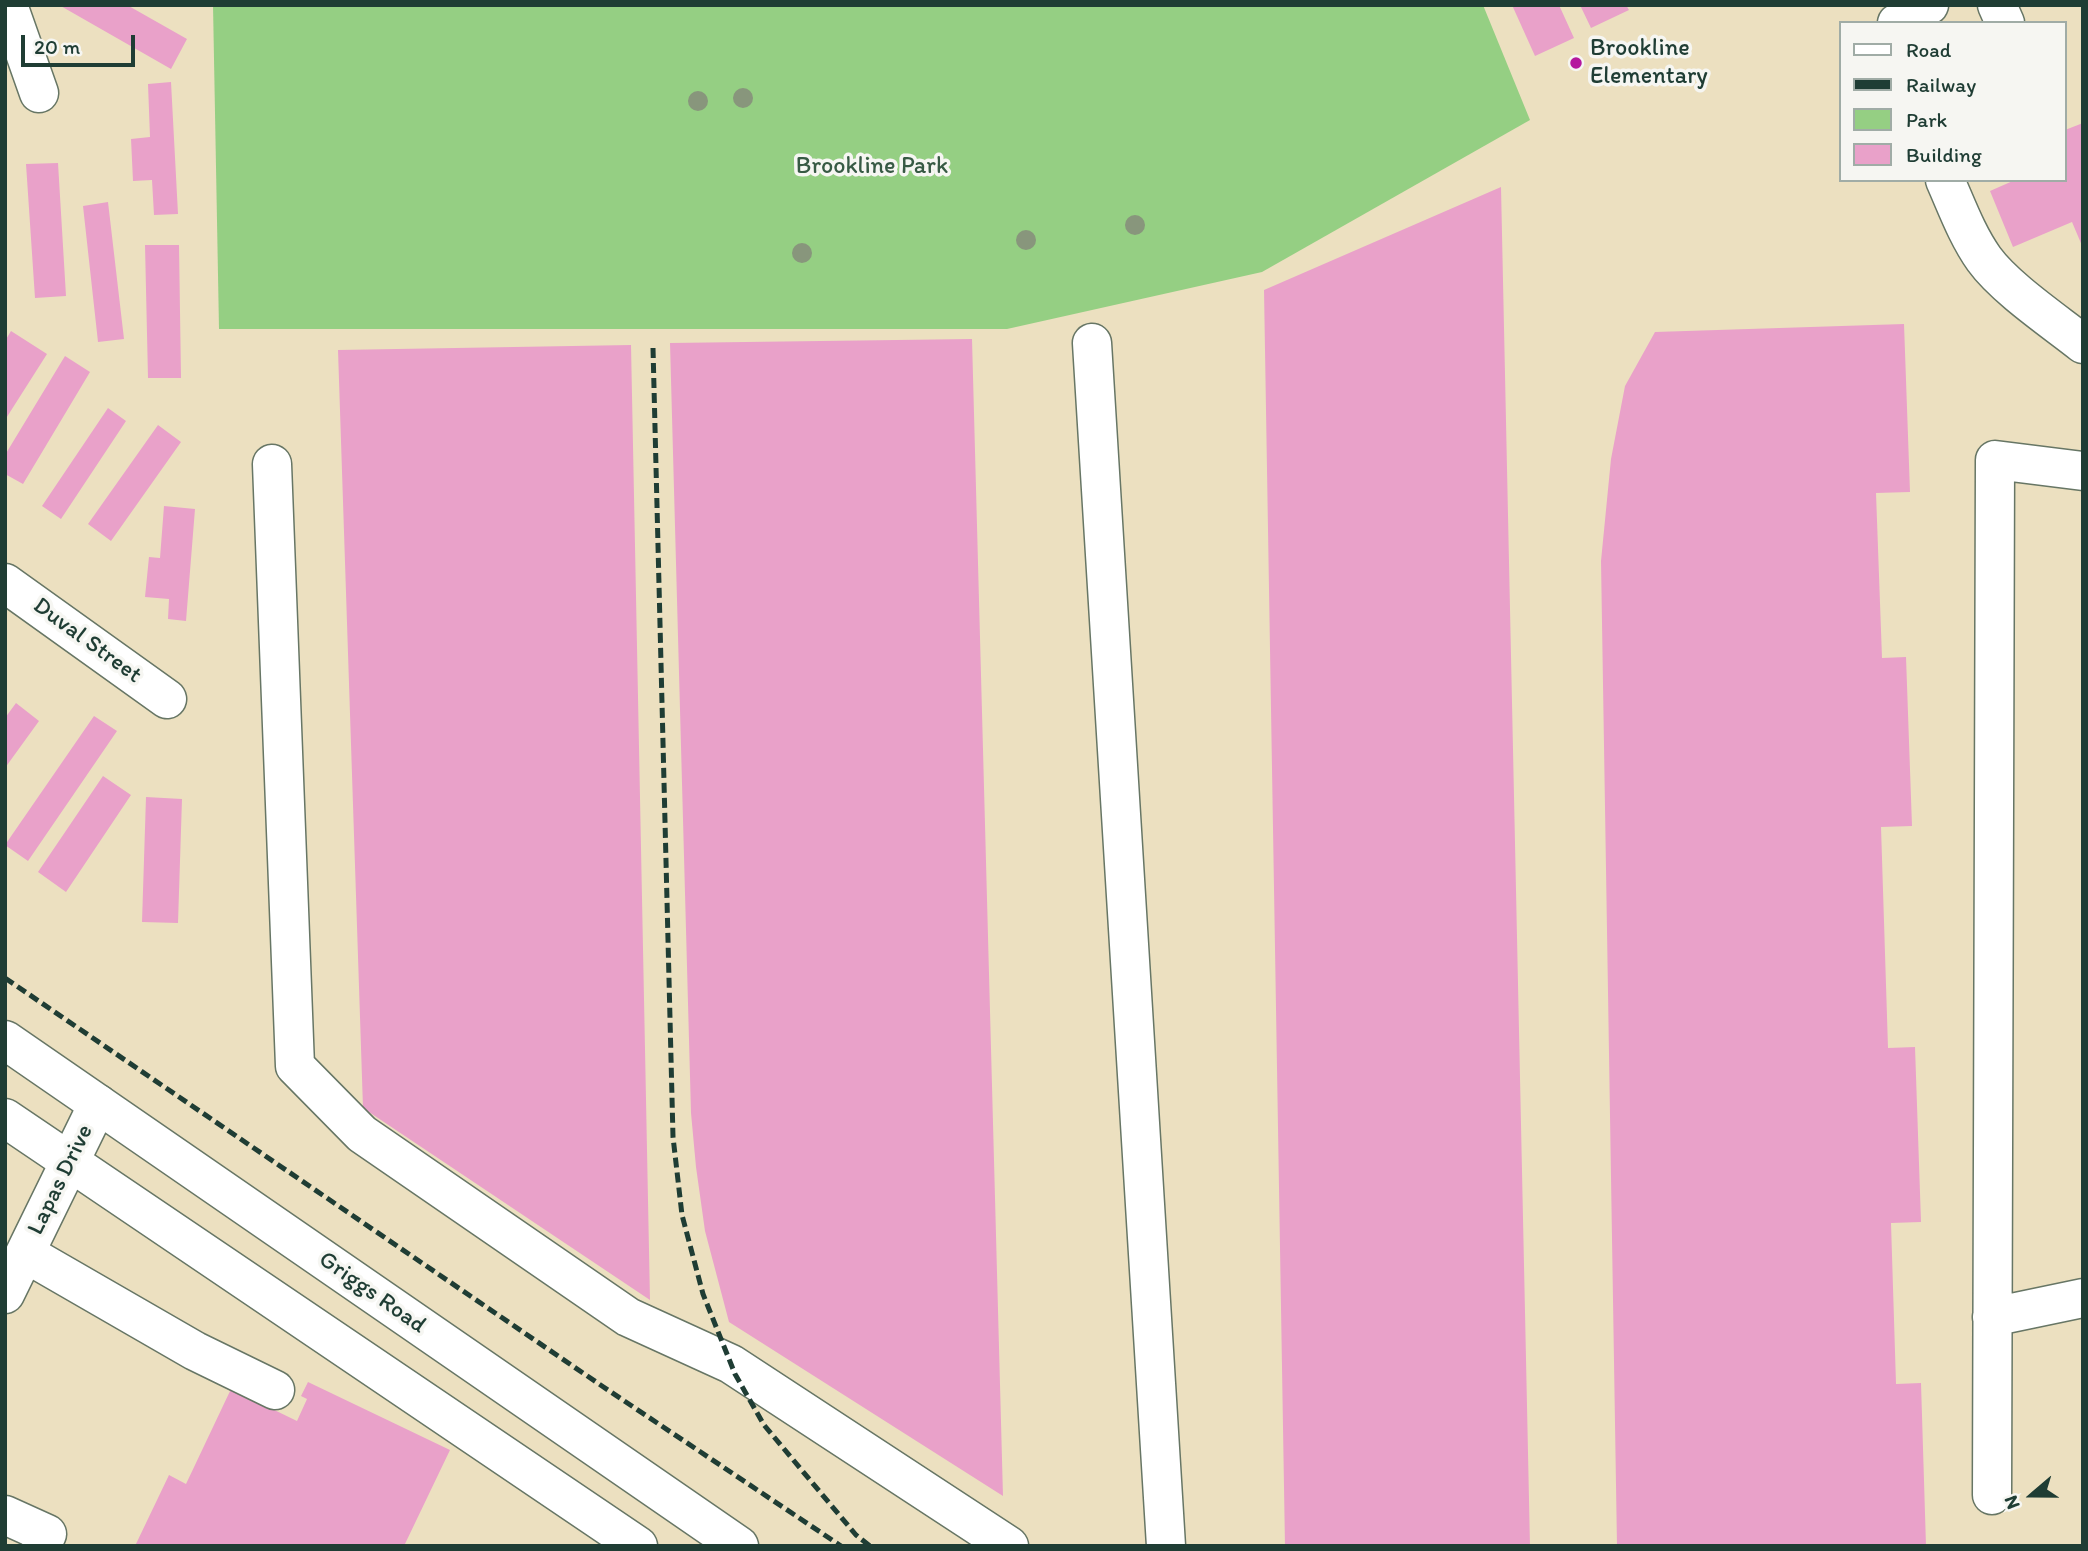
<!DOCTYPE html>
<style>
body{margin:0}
#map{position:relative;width:2088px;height:1551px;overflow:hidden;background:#ece0c0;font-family:Itim,sans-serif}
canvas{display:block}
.frame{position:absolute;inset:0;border:7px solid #1f3d34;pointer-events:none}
.legend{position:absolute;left:1839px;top:21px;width:228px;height:161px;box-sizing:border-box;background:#f6f6f2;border:2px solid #a0aca6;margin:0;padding:9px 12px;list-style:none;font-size:21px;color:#1f3d34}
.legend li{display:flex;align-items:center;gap:14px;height:35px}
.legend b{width:35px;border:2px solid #a0aca6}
.north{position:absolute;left:1997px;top:1460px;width:70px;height:70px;-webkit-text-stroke:5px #f6f6f2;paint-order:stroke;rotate:250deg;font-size:19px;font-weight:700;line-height:28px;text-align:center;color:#1f3d34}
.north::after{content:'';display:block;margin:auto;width:24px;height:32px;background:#1f3d34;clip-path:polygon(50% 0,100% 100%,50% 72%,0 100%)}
.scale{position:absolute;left:21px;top:35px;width:114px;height:32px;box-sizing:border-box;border:4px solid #1f3d34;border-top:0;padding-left:9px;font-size:21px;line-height:24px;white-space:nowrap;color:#1f3d34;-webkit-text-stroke:5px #f6f6f2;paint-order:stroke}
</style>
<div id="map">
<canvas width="2088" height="1551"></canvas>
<div class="frame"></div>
<ul class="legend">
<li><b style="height:9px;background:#fff"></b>Road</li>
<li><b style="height:9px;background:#1f3d34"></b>Railway</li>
<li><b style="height:19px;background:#95cf83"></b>Park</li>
<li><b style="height:19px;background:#e9a1c9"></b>Building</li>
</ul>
<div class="north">N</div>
<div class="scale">20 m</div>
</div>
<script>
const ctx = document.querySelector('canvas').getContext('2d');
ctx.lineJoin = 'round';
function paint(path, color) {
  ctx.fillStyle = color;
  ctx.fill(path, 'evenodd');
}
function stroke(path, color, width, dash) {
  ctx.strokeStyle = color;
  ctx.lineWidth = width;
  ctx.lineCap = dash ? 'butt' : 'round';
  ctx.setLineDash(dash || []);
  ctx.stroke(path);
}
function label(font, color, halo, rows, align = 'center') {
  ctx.font = font + ' Itim,sans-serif';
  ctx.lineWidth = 7;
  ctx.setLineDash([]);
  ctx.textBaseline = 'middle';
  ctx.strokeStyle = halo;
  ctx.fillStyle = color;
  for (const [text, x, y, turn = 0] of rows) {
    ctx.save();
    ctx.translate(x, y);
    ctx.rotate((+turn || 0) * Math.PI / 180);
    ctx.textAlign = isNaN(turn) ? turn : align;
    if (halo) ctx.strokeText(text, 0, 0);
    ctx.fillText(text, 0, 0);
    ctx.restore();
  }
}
const green = new Path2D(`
 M213 5H1483L1530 120 1262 272 1007 329H219Z`);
const building = new Path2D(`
 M59 5H127L187 39 171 69Z
 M1512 5H1559L1574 38 1535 56Z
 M1580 5H1626L1629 10 1591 28Z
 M171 82 178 214 154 215 152 180 133 181 131 139 150 137 148 84Z
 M2083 123V248L2072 222 2013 247 1990 191 2015 180H2065V130Z
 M58 163 66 296 35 298 26 164Z
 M1501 187 1530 1546H1285L1264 290Z
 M108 202 124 339 98 342 83 206Z
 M145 245H179L181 378H148Z
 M1904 324 1910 492 1876 493 1882 658 1906 657 1912 826 1881 827 1888 1048 1915 1047 1921 1222 1891 1223 1896 1384 1921 1383 1926 1546H1617L1601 561 1611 459 1625 386 1655 332Z
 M11 331 47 354 5 420V341Z
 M972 339 1003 1496 729 1322 705 1231 696 1167 691 1113 670 343Z
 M631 345 650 1300 363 1108 338 350Z
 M65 356 90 372 23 484 5 474V455Z
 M108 408 126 421 61 519 42 506Z
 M158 425 181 442 111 541 88 524Z
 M164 506 195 509 186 621 168 619 169 599 145 597 149 557 160 558Z
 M16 703 39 721 5 768V718Z
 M94 716 117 731 28 861 5 845Z
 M103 776 131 795 66 892 38 872Z
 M146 797 182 799 178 923 142 922Z
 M308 1382 450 1450 404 1546H135L169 1475 186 1484 231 1389 297 1421 307 1399 301 1396Z`);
const minor = new Path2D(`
 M8 5 39 93
 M1997 5 2005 23
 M1897 23 1929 5
 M1945 180C1957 207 1967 235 1984 259 2005 288 2054 321 2083 344
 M1092 343 1166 1546
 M272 464 295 1066 362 1134 628 1317 731 1364 1009 1546
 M5 583 167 699
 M25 1253 195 1351 275 1390
 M5 1294 98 1104
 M1992 1317 2083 1298
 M1992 1495 1995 460 2083 471
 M5 1515 47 1534 41 1546`);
const major = new Path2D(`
 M5 1040 739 1546
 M5 1118 638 1546`);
const rail = new Path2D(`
 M653 348 673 1137 682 1215 703 1294 735 1374 764 1425 856 1535 870 1546
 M5 978 602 1386 841 1546`);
const trees = [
 [743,98],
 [698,101],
 [1135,225],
 [1026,240],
 [802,253]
];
const markers = [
 [1576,63,7,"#b5179e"]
];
const poiNames = [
 ["Brookline",1590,49],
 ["Elementary",1590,77]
];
const parkNames = [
 ["Brookline Park",872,167]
];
const streetNames = [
 ["Duval Street",87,641,36],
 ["Lapas Drive",61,1180,-64],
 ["Griggs Road",372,1293,35]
];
paint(green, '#95cf83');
paint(building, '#e9a1c9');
stroke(minor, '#677665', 41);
stroke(major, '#677665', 41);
stroke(minor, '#fff', 38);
stroke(major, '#fff', 38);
stroke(rail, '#1f3d34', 5, [10, 5]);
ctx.fillStyle = '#88967c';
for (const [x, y] of trees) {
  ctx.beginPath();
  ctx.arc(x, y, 10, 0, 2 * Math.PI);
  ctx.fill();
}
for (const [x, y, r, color] of markers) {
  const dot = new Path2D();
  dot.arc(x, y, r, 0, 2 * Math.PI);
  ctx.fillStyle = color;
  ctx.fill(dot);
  stroke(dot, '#f6f6f2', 2.5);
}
label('24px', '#1f3d34', '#f6f6f2', poiNames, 'left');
label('24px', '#375a44', '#f6f6f2', parkNames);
label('24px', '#1f3d34', '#f6f6f2', streetNames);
</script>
